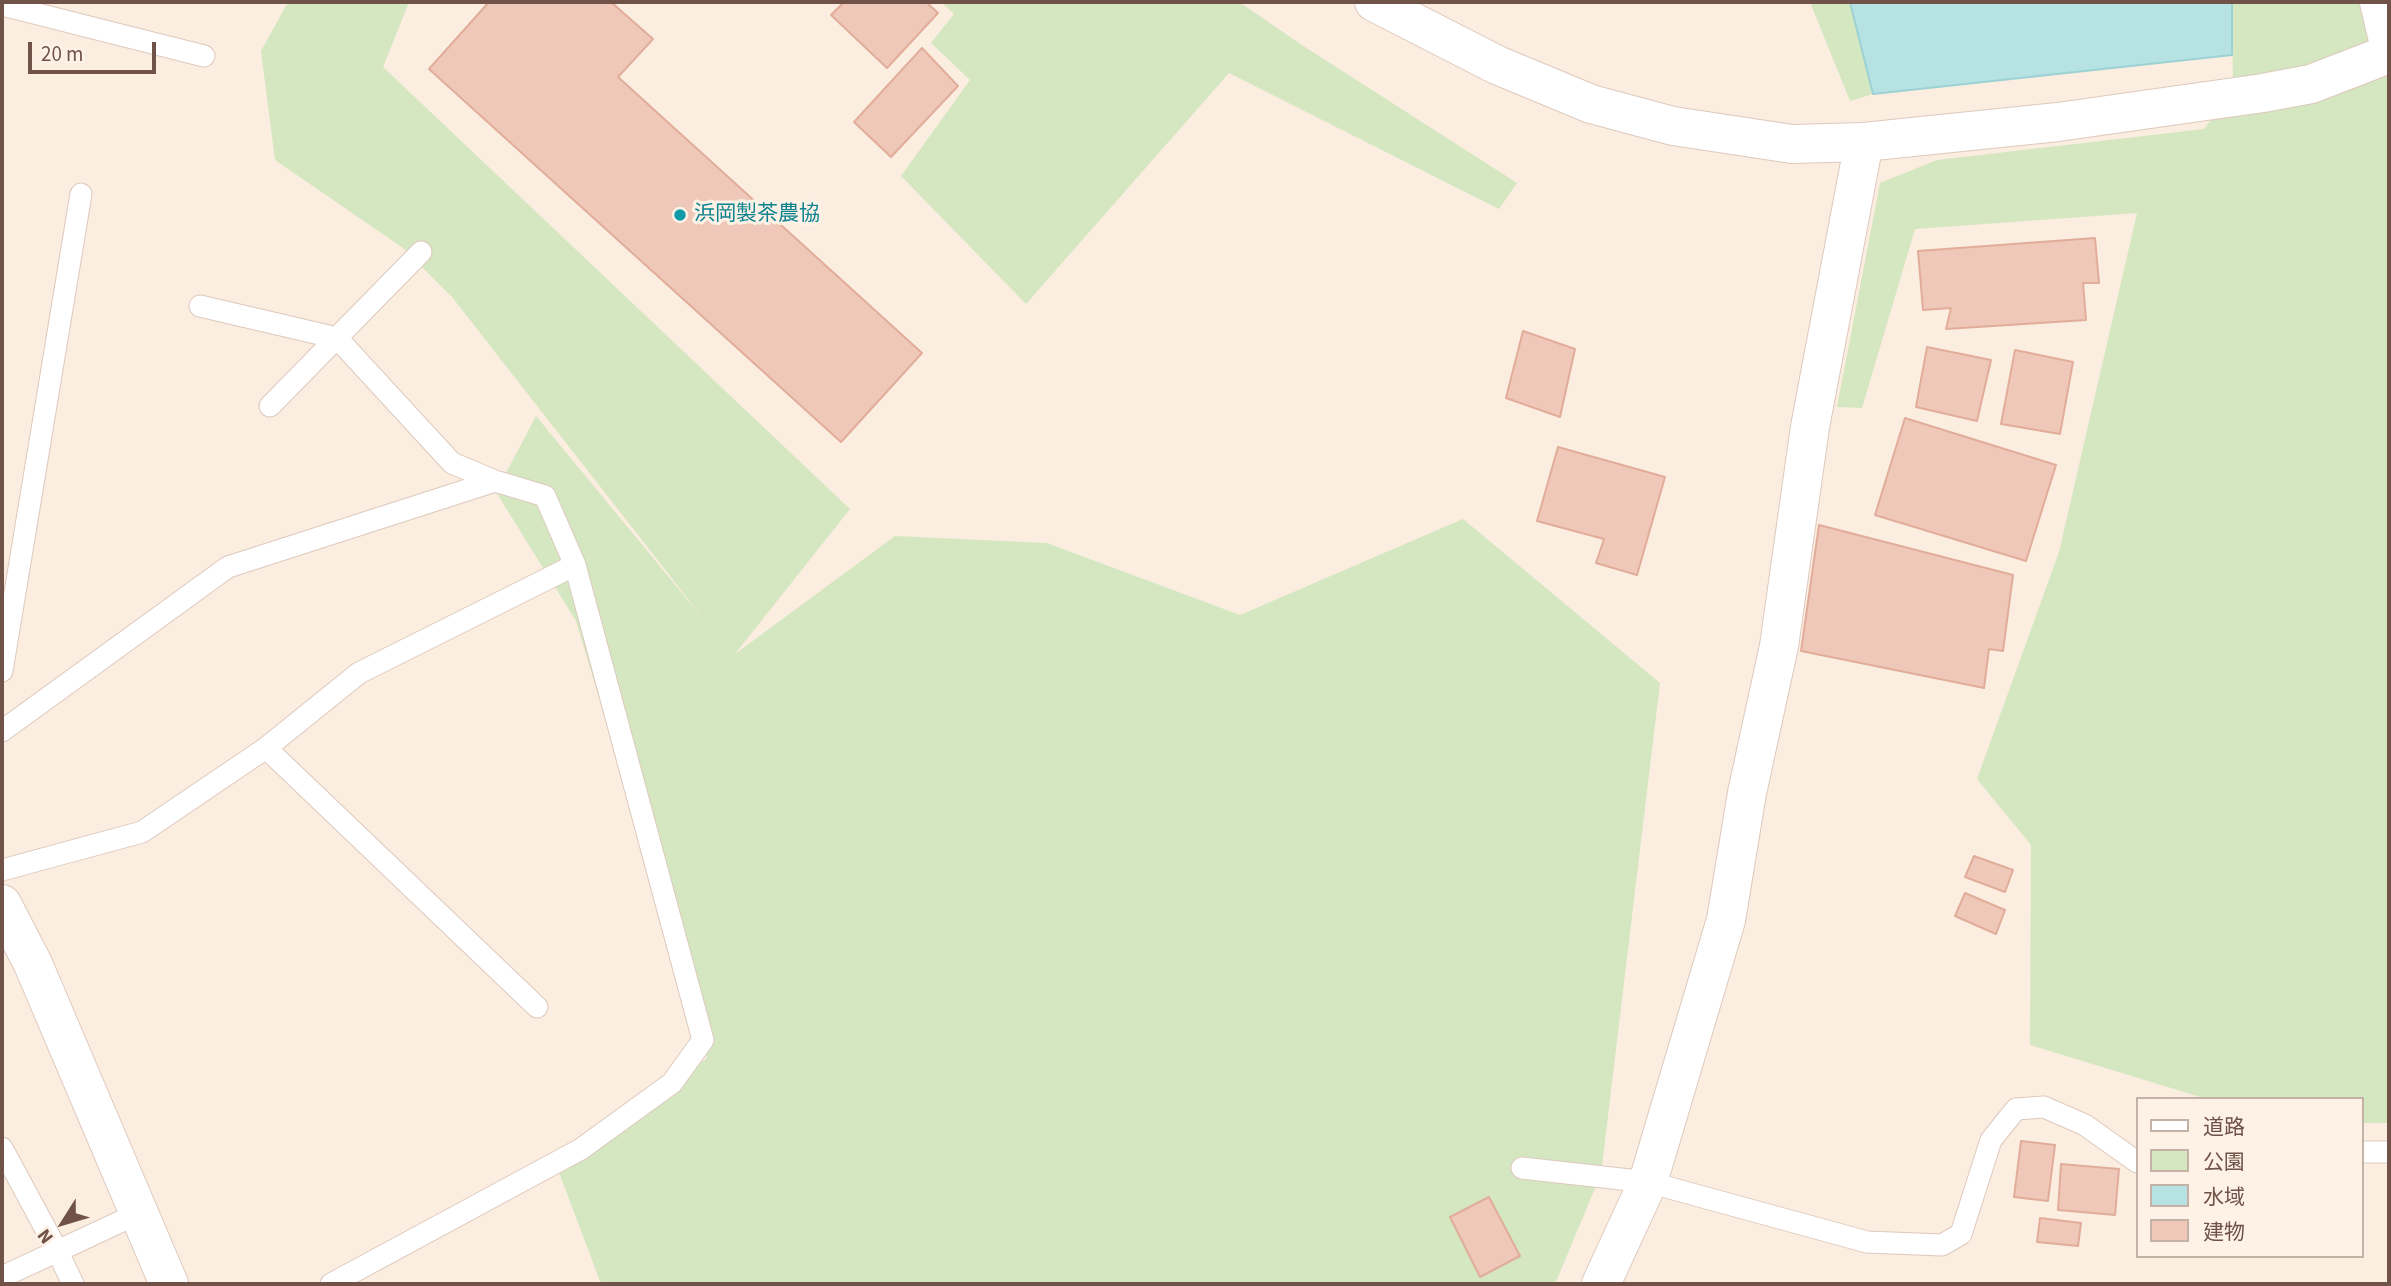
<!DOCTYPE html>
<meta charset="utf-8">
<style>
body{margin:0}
#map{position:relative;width:2391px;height:1286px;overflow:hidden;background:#fbede0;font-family:"Source Sans 3","Noto Sans JP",sans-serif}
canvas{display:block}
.frame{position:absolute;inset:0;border:4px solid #705249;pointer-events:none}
.legend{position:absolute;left:2136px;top:1097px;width:228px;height:161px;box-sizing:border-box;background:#fef2e6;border:2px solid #c5b2a7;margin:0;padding:9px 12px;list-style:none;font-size:21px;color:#705249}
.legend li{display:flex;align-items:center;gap:14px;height:35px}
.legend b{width:35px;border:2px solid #c5b2a7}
.north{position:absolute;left:28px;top:1188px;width:70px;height:70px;-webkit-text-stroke:5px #fef2e6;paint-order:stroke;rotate:233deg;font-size:19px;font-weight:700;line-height:28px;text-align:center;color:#705249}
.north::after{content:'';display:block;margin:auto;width:24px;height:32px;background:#705249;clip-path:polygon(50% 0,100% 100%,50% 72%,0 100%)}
.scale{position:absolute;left:28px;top:42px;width:128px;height:32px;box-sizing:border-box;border:4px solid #705249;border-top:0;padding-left:9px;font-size:21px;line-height:24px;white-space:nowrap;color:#705249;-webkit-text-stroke:5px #fef2e6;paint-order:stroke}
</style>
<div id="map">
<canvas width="2391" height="1286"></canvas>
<div class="frame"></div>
<ul class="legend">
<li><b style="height:9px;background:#fff"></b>道路</li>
<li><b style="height:19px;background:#d4e7c0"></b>公園</li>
<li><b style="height:19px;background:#b6e2e3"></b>水域</li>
<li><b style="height:19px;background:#efc8b9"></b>建物</li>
</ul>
<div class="north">N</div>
<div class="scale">20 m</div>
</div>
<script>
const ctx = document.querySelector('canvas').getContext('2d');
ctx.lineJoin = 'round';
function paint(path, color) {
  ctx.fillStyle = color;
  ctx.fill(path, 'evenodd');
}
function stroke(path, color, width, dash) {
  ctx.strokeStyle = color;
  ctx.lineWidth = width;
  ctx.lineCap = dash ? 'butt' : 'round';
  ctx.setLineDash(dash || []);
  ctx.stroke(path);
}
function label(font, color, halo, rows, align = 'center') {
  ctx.font = font + ' "Source Sans 3","Noto Sans JP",sans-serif';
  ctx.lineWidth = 6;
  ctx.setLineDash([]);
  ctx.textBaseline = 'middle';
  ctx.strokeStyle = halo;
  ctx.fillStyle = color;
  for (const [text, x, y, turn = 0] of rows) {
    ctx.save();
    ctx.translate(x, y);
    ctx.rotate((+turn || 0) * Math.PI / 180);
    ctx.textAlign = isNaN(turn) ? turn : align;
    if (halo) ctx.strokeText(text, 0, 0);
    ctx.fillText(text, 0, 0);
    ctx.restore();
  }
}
const green = new Path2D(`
 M288 2H409L383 67 850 509 735 654 895 536 1047 543 1240 615 1463 519 1660 683 1601 1174 1555 1284H601L557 1167 707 1058 576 621 496 492 536 416 706 622 452 297 403 248 275 160 261 51Z
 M941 2H1239L1305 47 1517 183 1499 209 1229 73 1026 304 901 176 970 80 931 43 954 14Z
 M1810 2H1850L1873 94 1850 101Z
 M2232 2H2389V1123H2361V1099H2207L2030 1045 2031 845 1977 779 2059 552 2137 213 1915 229 1862 408 1837 407 1880 183 1937 160 2204 129 2233 92Z`);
const water = new Path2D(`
 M1850 2H2232V55L1873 94Z`);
const building = new Path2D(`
 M489 2H611L653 39 618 77 922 353 841 442 429 69Z
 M844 2H926L938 13 887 68 831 15Z
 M922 48 958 86 891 157 854 122Z
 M2095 238 2099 283H2083L2086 320 1946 329 1951 308 1923 310 1918 251Z
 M1523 331 1575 349 1560 417 1506 398Z
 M1927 347 1991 360 1977 421 1916 407Z
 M2015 350 2073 362 2060 434 2001 424Z
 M1905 418 2056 465 2026 561 1875 515Z
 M1558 447 1665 477 1637 575 1596 563 1604 539 1537 521Z
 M1819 525 2013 575 2003 651 1989 649 1984 688 1801 651Z
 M1974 856 2013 870 2005 892 1965 877Z
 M1965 893 2005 910 1996 934 1955 916Z
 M2021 1141 2055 1145 2048 1201 2014 1197Z
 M2061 1164 2119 1169 2115 1215 2058 1210Z
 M1489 1197 1520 1256 1480 1277 1450 1217Z
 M2040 1218 2081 1223 2078 1246 2037 1242Z`);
const service = new Path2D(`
 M2 5 204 56
 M200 306 337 338 452 463 495 481
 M270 406 421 252
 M2 671 81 194
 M2 731 228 567 495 481 545 496 575 565 703 1040 672 1083 581 1149 331 1284
 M266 748 359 673 575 565
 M2 870 142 832 266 748 537 1007
 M2 1148 58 1252 73 1284
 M2361 1152H2389
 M1522 1168 1648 1182 1867 1242 1942 1245 1961 1234 1991 1140 2016 1109 2044 1107 2085 1125 2137 1162
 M2 1277 139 1213`);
const minor = new Path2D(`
 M2379 2 2389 44
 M1601 1284 1648 1182 1726 920 1747 793 1779 646 1810 427 1864 142`);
const tertiary = new Path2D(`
 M1374 2 1497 65 1591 104 1673 126 1792 144 1864 142 2058 122 2263 93 2311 84 2389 54
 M2 904 33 964 169 1284`);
const markers = [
 [680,215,7,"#0f9aa8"]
];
const cultureNames = [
 ["浜岡製茶農協",694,215]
];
paint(green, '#d4e7c0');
paint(water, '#b6e2e3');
stroke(water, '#9dd2d4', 2);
paint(building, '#efc8b9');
stroke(building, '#e1ad9a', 2);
stroke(service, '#dec9bd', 23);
stroke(minor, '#dec9bd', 40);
stroke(tertiary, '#dec9bd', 40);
stroke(service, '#fff', 21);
stroke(minor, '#fff', 38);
stroke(tertiary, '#fff', 38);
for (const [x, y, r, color] of markers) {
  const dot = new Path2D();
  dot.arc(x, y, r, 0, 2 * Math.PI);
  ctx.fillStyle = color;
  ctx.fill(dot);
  stroke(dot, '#fef2e6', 2.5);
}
label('21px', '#0d838f', '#fef2e6', cultureNames, 'left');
</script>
